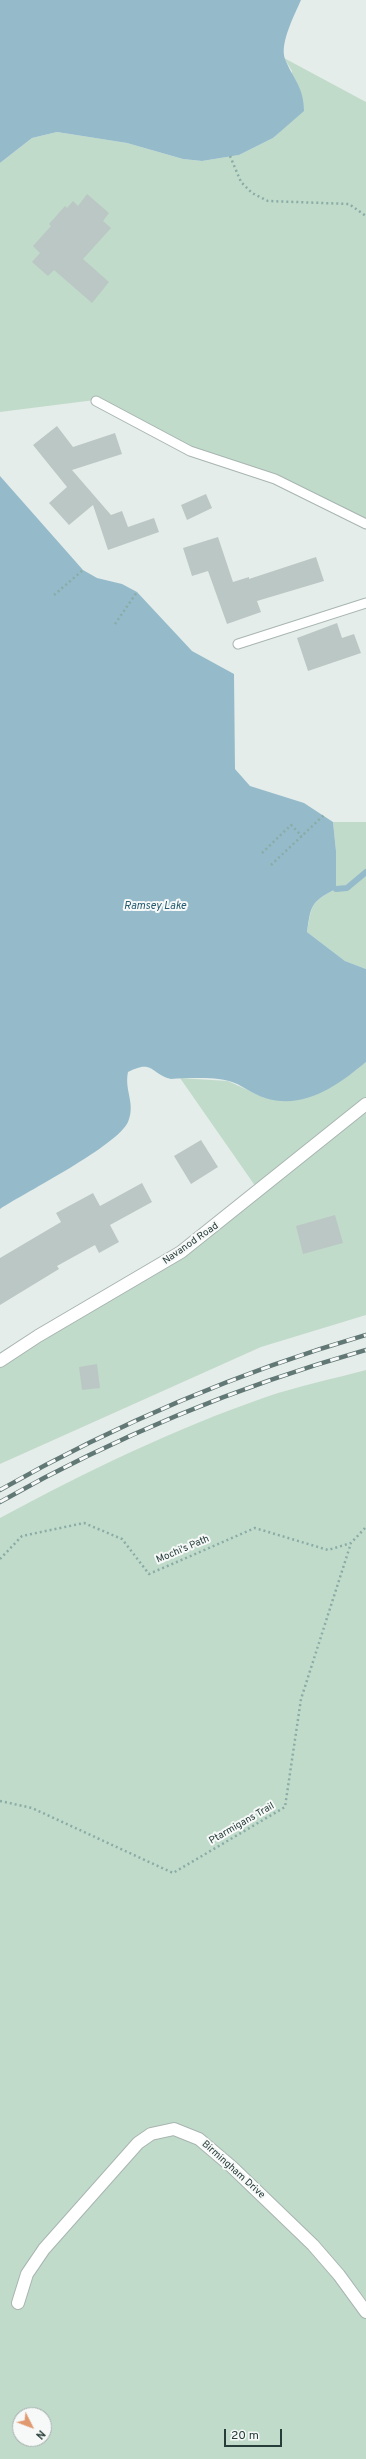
<!DOCTYPE html>
<style>
body{margin:0}
#map{position:relative;width:366px;height:2459px;overflow:hidden;background:#e5edea;font-family:Overpass,sans-serif}
canvas{display:block}
.north{position:absolute;left:12px;top:2407px;width:40px;height:40px;box-sizing:border-box;background:#f6f9f8;border:1px solid #a3aeac;border-radius:50%;rotate:132deg;font-size:11px;font-weight:700;line-height:16px;text-align:center;color:#273d39}
.north::after{content:'';display:block;margin:auto;width:14px;height:18px;background:#e1996f;clip-path:polygon(50% 0,100% 100%,50% 72%,0 100%)}
.scale{position:absolute;left:224px;top:2429px;width:58px;height:18px;box-sizing:border-box;border:2px solid #273d39;border-top:0;padding-left:5px;font-size:12px;line-height:14px;white-space:nowrap;color:#273d39;-webkit-text-stroke:3px #f6f9f8;paint-order:stroke}
</style>
<div id="map">
<canvas width="366" height="2459"></canvas>
<div class="north">N</div>
<div class="scale">20 m</div>
</div>
<script>
const ctx = document.querySelector('canvas').getContext('2d');
ctx.lineJoin = 'round';
function paint(path, color) {
  ctx.fillStyle = color;
  ctx.fill(path, 'evenodd');
}
function stroke(path, color, width, dash) {
  ctx.strokeStyle = color;
  ctx.lineWidth = width;
  ctx.lineCap = dash ? 'butt' : 'round';
  ctx.setLineDash(dash || []);
  ctx.stroke(path);
}
function label(font, color, halo, rows, align = 'center') {
  ctx.font = font + ' Overpass,sans-serif';
  ctx.lineWidth = 4;
  ctx.setLineDash([]);
  ctx.textBaseline = 'middle';
  ctx.strokeStyle = halo;
  ctx.fillStyle = color;
  for (const [text, x, y, turn = 0] of rows) {
    ctx.save();
    ctx.translate(x, y);
    ctx.rotate((+turn || 0) * Math.PI / 180);
    ctx.textAlign = isNaN(turn) ? turn : align;
    if (halo) ctx.strokeText(text, 0, 0);
    ctx.fillText(text, 0, 0);
    ctx.restore();
  }
}
const green = new Path2D(`
 M284 58 366 102V523L314 497 191 450 95 400 0 412V163L32 138 57 132 127 143 183 159 202 161 239 155 273 138 286 125 292 71Z
 M333 822H366V969L345 961 307 932C312 905 310 902 336 889V851Z
 M366 1062V1315L261 1347 0 1464V1360L181 1251 258 1190 180 1078 228 1081 265 1098 351 1074Z
 M366 1370V2459H0V1518C85 1472 174 1429 266 1397 298 1386 333 1379 366 1370ZM20 2415H44V2439H20Z`);
const water = new Path2D(`
 M0 0H301C295 14 279 44 285 59 293 79 304 87 304 111L273 138 239 155 202 161 183 159 127 143 57 132 32 138 0 163Z
 M0 476 83 570 97 578 122 584 137 592 192 651 234 674 235 769 250 786 304 803 333 822 336 851V889C310 902 311 906 307 932L345 961 366 969V1062C337 1086 304 1110 265 1098 252 1094 241 1084 229 1081 214 1077 187 1078 171 1079 150 1074 154 1059 128 1072 124 1091 136 1103 128 1122 117 1146 26 1192 0 1209Z`);
const stream = new Path2D(`
 M336 889 347 888 366 872`);
const building = new Path2D(`
 M87 194 109 213 103 221 111 228 83 259 109 282 92 303 54 270 48 276 32 262 40 253 33 246 51 226 49 224 65 206 67 208 73 201 78 206Z
 M57 426 73 447 115 433 122 454 72 470 111 515 122 511 128 527 154 518 159 532 108 550 93 505 69 525 49 503 67 487 33 445Z
 M206 494 212 508 187 520 181 505Z
 M218 537 233 582 249 577V579L316 557 324 581 257 601 261 612 227 624 208 571 192 576 183 548Z
 M337 623 342 638 354 634 361 653 308 671 297 638Z
 M201 1140 218 1167 191 1184 174 1156Z
 M142 1183 152 1202 110 1225 119 1242 99 1253 95 1245 57 1266 59 1269 0 1305V1258L61 1222 56 1213 93 1193 100 1206Z
 M335 1215 343 1243 303 1254 296 1226Z
 M97 1364 100 1388 82 1390 79 1367Z`);
const path = new Path2D(`
 M230 156 241 182 252 193 268 201 349 204 366 216
 M54 595 83 570
 M115 624 137 592
 M262 853 291 825 302 836
 M271 865 324 815
 M0 1559 22 1536 84 1523 122 1539 149 1574 255 1528 328 1550 351 1543 366 1527
 M0 1801 32 1808 173 1873 285 1807 301 1699 351 1543`);
const service = new Path2D(`
 M96 401 190 451 275 479 366 524
 M238 644 366 603`);
const minor = new Path2D(`
 M0 1361 38 1336 181 1252 366 1104
 M18 2303 27 2274 44 2249 138 2143 151 2134 174 2129 199 2139 232 2167 313 2245 339 2275 366 2312`);
const rail = new Path2D(`
 M0 1490C115 1425 239 1372 366 1335
 M0 1502C115 1437 239 1386 366 1350`);
const streetNames = [
 ["Navanod Road",191,1244,-35],
 ["Mochi's Path",183,1550,-23],
 ["Ptarmigans Trail",242,1824,-30],
 ["Birmingham Drive",233,2170,42]
];
const waterNames = [
 ["Ramsey Lake",155,907]
];
paint(green, '#c1dbcb');
paint(water, '#95bbcb');
stroke(stream, '#95bbcb', 6);
paint(building, '#bbc7c4');
stroke(service, '#a8b5b1', 11);
stroke(minor, '#a8b5b1', 14);
stroke(path, '#8aaca6', 2.5, [2, 3]);
stroke(service, '#fff', 9);
stroke(minor, '#fff', 12);
stroke(rail, '#617875', 4.5);
stroke(rail, '#f6f9f8', 3, [9]);
label('10px', '#273d39', '#f6f9f8', streetNames);
label('italic 11px', '#275c72', '#f6f9f8', waterNames);
</script>
